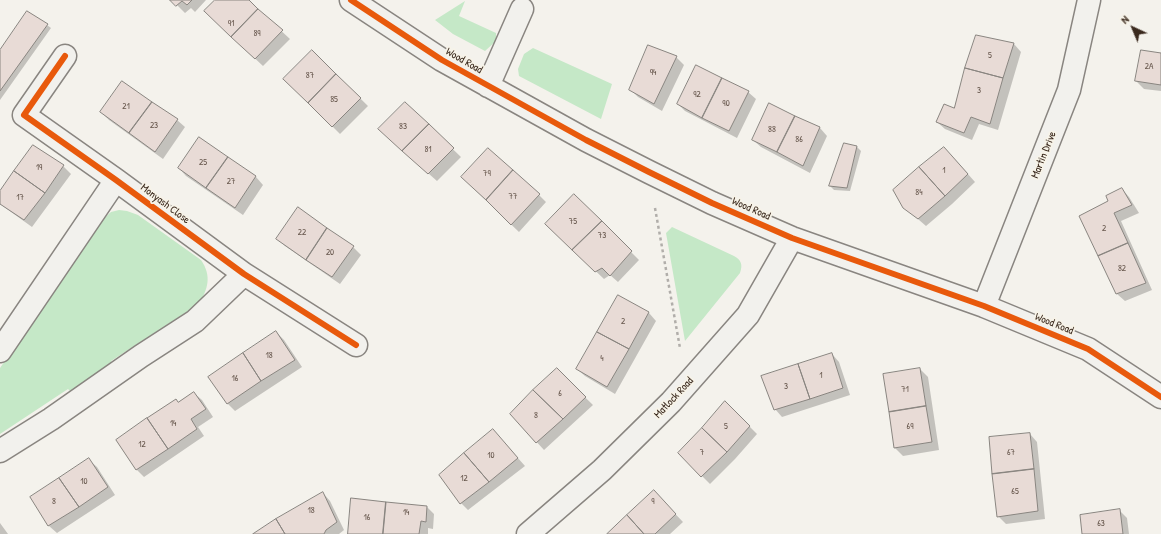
<!DOCTYPE html>
<style>
body{margin:0}
#map{position:relative;width:1161px;height:534px;overflow:hidden;background:#f4f2ec;font-family:"Patrick Hand",sans-serif}
canvas{display:block}
.north{position:absolute;left:1113px;top:8px;width:40px;height:40px;-webkit-text-stroke:3px #f7f3e8;paint-order:stroke;rotate:316deg;font-size:11px;font-weight:700;line-height:16px;text-align:center;color:#3b2a1e}
.north::after{content:'';display:block;margin:auto;width:14px;height:18px;background:#3b2a1e;clip-path:polygon(50% 0,100% 100%,50% 72%,0 100%)}
</style>
<div id="map">
<canvas width="1161" height="534"></canvas>
<div class="north">N</div>
</div>
<script>
const ctx = document.querySelector('canvas').getContext('2d');
ctx.lineJoin = 'round';
function paint(path, color) {
  ctx.fillStyle = color;
  ctx.fill(path, 'evenodd');
}
function stroke(path, color, width, dash) {
  ctx.strokeStyle = color;
  ctx.lineWidth = width;
  ctx.lineCap = dash ? 'butt' : 'round';
  ctx.setLineDash(dash || []);
  ctx.stroke(path);
}
function label(font, color, halo, rows, align = 'center') {
  ctx.font = font + ' "Patrick Hand",sans-serif';
  ctx.lineWidth = 3.5;
  ctx.setLineDash([]);
  ctx.textBaseline = 'middle';
  ctx.strokeStyle = halo;
  ctx.fillStyle = color;
  for (const [text, x, y, turn = 0] of rows) {
    ctx.save();
    ctx.translate(x, y);
    ctx.rotate((+turn || 0) * Math.PI / 180);
    ctx.textAlign = isNaN(turn) ? turn : align;
    if (halo) ctx.strokeText(text, 0, 0);
    ctx.fillText(text, 0, 0);
    ctx.restore();
  }
}
const green = new Path2D(`
 M465 1 459 16 496 33V41L485 51 453 34 435 20Z
 M533 48 612 84 601 119 519 76 518 69 524 54Z
 M119 210 127 211 138 215 201 260C212 276 208 289 199 304L111 361 112 365 72 393 68 389 0 434V368L101 221 111 212Z
 M672 227 734 256C741 260 743 264 740 273L685 341 666 233Z`);
const shadow = new Path2D(`
 M172 0H206L195 12 191 8 185 13Z
 M216 0H248L290 39 263 66 213 19Z
 M47 25 51 28 0 100V52Z
 M1014 44 1021 52 998 130 979 124 972 140 945 129 937 122 955 109Z
 M312 51 368 106 340 134 285 79Z
 M1161 54V91L1144 89 1136 81Z
 M676 57 684 65 662 111 638 97 630 89Z
 M748 92 756 99 737 138 685 111 678 104Z
 M405 103 461 157 437 181 387 137Z
 M769 104 820 128 827 136 810 173 761 147 753 140Z
 M101 112 177 120 185 127 163 159 109 120Z
 M199 138 256 177 263 185 243 215 186 176 179 168Z
 M845 144 857 147 861 151 850 191 834 190 830 186Z
 M952 156 975 182 952 204 926 226 904 207Z
 M63 166 71 174 32 227 0 204V193Z
 M470 185 539 195 546 202 519 232Z
 M1122 189 1129 197 1139 213 1121 221 1152 290 1125 301 1117 294 1110 202Z
 M574 195 639 260 618 282 610 275 604 279 546 224Z
 M277 239 353 247 361 255 340 284 285 246Z
 M618 296 649 313 656 321 615 394 585 376 577 369Z
 M276 332 284 340 302 367 235 411 227 403Z
 M832 354 839 362 850 395 782 417 775 409Z
 M920 369 928 377 939 450 903 456 895 448 884 375Z
 M557 370 593 405 544 450 511 414Z
 M194 393 202 400 213 417 198 427 204 436 144 477 136 469 179 403Z
 M725 402 757 434 735 459 710 484 679 453 703 429Z
 M493 430 525 466 468 510 461 503Z
 M1030 434 1037 442 1045 519 1006 524 998 516Z
 M89 460 97 467 115 495 57 533 49 526 31 497Z
 M323 493 330 501 344 530 339 534H254Z
 M661 499 683 522 670 534H608Z
 M427 507 434 514 433 529 428 528V534H349Z
 M1119 510 1127 518 1129 534H1083Z
 M0 523 8 534H0Z`);
const building = new Path2D(`
 M170 0H192L187 5 182 1 176 6Z
 M215 0H249L258 9 231 37 204 11Z
 M258 9 283 30 255 59 231 37Z
 M27 11 48 24 0 91V50Z
 M976 35 1014 43 1003 78 965 68Z
 M648 45 677 56 654 104 629 90Z
 M312 50 336 74 308 103 283 79Z
 M1141 50 1161 53V85L1135 81Z
 M696 65 722 78 702 118 677 104Z
 M965 68 1003 78 990 124 971 117 964 133 936 122 944 104 954 108Z
 M336 74 361 98 332 127 308 103Z
 M722 78 749 91 729 131 702 118Z
 M122 81 152 102 129 133 100 112Z
 M152 102 178 119 155 152 129 133Z
 M405 102 429 124 402 151 378 129Z
 M769 103 795 116 777 152 752 140Z
 M795 116 820 127 803 166 777 152Z
 M429 124 454 148 428 174 402 151Z
 M199 137 228 157 206 188 178 168Z
 M844 143 857 146 847 188 829 186Z
 M33 145 64 165 45 193 14 171Z
 M944 147 968 174 945 196 919 167Z
 M488 148 513 170 486 200 461 177Z
 M228 157 256 176 235 208 206 188Z
 M919 167 945 196 918 219 903 208 893 190Z
 M513 170 540 194 511 225 486 200Z
 M14 171 45 193 24 220 0 204V191Z
 M1122 188 1132 205 1114 213 1128 243 1098 256 1079 216 1108 201 1106 196Z
 M574 194 602 221 572 250 545 224Z
 M298 207 327 228 306 260 276 239Z
 M602 221 632 251 610 276 602 268 595 272 572 250Z
 M327 228 354 246 332 277 306 260Z
 M1128 243 1146 283 1116 294 1098 256Z
 M618 295 649 312 629 349 597 332Z
 M276 331 295 360 261 381 243 353Z
 M597 332 629 349 607 387 576 369Z
 M243 353 261 381 227 404 208 377Z
 M832 353 843 388 810 399 798 364Z
 M798 364 810 399 774 410 761 376Z
 M557 368 586 397 563 419 533 390Z
 M920 368 926 406 889 412 883 374Z
 M533 390 563 419 536 443 510 414Z
 M194 392 206 409 191 419 197 429 168 449 147 418 176 399 178 402Z
 M725 401 750 426 727 452 702 428Z
 M926 406 932 442 894 448 889 412Z
 M147 418 168 449 136 470 116 440Z
 M702 428 727 452 701 477 678 453Z
 M493 429 518 458 489 482 464 453Z
 M1030 433 1034 469 992 474 989 437Z
 M464 453 489 482 460 504 439 475Z
 M89 458 108 487 79 507 59 478Z
 M1034 469 1038 511 997 517 992 474Z
 M59 478 79 507 48 526 30 497Z
 M654 490 676 514 655 534H644L627 515Z
 M323 492 337 522 326 530 324 534H285L276 519Z
 M351 498 386 502 383 534H348Z
 M386 502 427 506 426 522 421 521 419 534H383Z
 M1120 509 1123 534H1082L1080 515Z
 M627 515 644 534H607Z
 M276 519 285 534H253Z`);
const path = new Path2D(`
 M655 208 680 348`);
const minor = new Path2D(`
 M351 0 442 60 586 140 649 172 712 203 792 238 984 306 1088 349 1161 397
 M65 56 24 115 116 180 244 274 356 345
 M488 86 522 9
 M984 306 1069 90 1089 0
 M0 351 116 180
 M0 451 51 419 141 356 195 321 244 274
 M528 534 602 470 671 402 748 315 792 238`);
const cycleway = new Path2D(`
 M351 0 442 60 586 140 649 172 712 203 792 238 984 306 1088 349 1161 397
 M65 56 24 115 116 180 244 274 356 345`);
const numberNames = [
 ["91",231,24],
 ["89",257,34],
 ["5",990,56],
 ["2A",1149,67],
 ["94",653,73],
 ["87",310,76],
 ["3",979,91],
 ["92",697,95],
 ["85",334,100],
 ["90",726,104],
 ["21",126,107],
 ["23",154,126],
 ["83",403,127],
 ["88",772,130],
 ["86",799,140],
 ["81",428,150],
 ["25",203,163],
 ["19",39,168],
 ["1",944,171],
 ["79",487,174],
 ["27",231,182],
 ["84",919,193],
 ["77",513,197],
 ["17",20,198],
 ["75",573,222],
 ["2",1104,229],
 ["22",302,233],
 ["73",602,236],
 ["20",330,253],
 ["82",1122,269],
 ["2",623,322],
 ["18",269,356],
 ["4",602,359],
 ["1",821,376],
 ["16",235,379],
 ["3",786,387],
 ["71",905,390],
 ["6",560,394],
 ["8",536,416],
 ["14",173,424],
 ["5",726,427],
 ["69",910,427],
 ["12",142,445],
 ["7",702,453],
 ["67",1011,453],
 ["10",491,456],
 ["12",464,479],
 ["10",84,482],
 ["65",1015,492],
 ["8",54,502],
 ["9",653,502],
 ["18",311,511],
 ["14",406,513],
 ["16",367,518],
 ["63",1101,524]
];
const streetNames = [
 ["Wood Road",464,61,30],
 ["Martin Drive",1044,155,-68],
 ["Monyash Close",165,204,37],
 ["Wood Road",751,209,24],
 ["Wood Road",1054,324,22],
 ["Matlock Road",674,398,-47]
];
paint(green, '#c5e8c7');
paint(shadow, '#0003');
paint(building, '#e8dbd6');
stroke(building, '#898580', 1);
stroke(minor, '#898580', 25);
stroke(path, '#b1aeaa', 2.5, [3, 3]);
stroke(minor, '#f2f1ed', 22);
stroke(cycleway, '#e8590c', 6);
label('9px', '#66564c', null, numberNames);
label('11px', '#3b2a1e', '#f7f3e8', streetNames);
</script>
